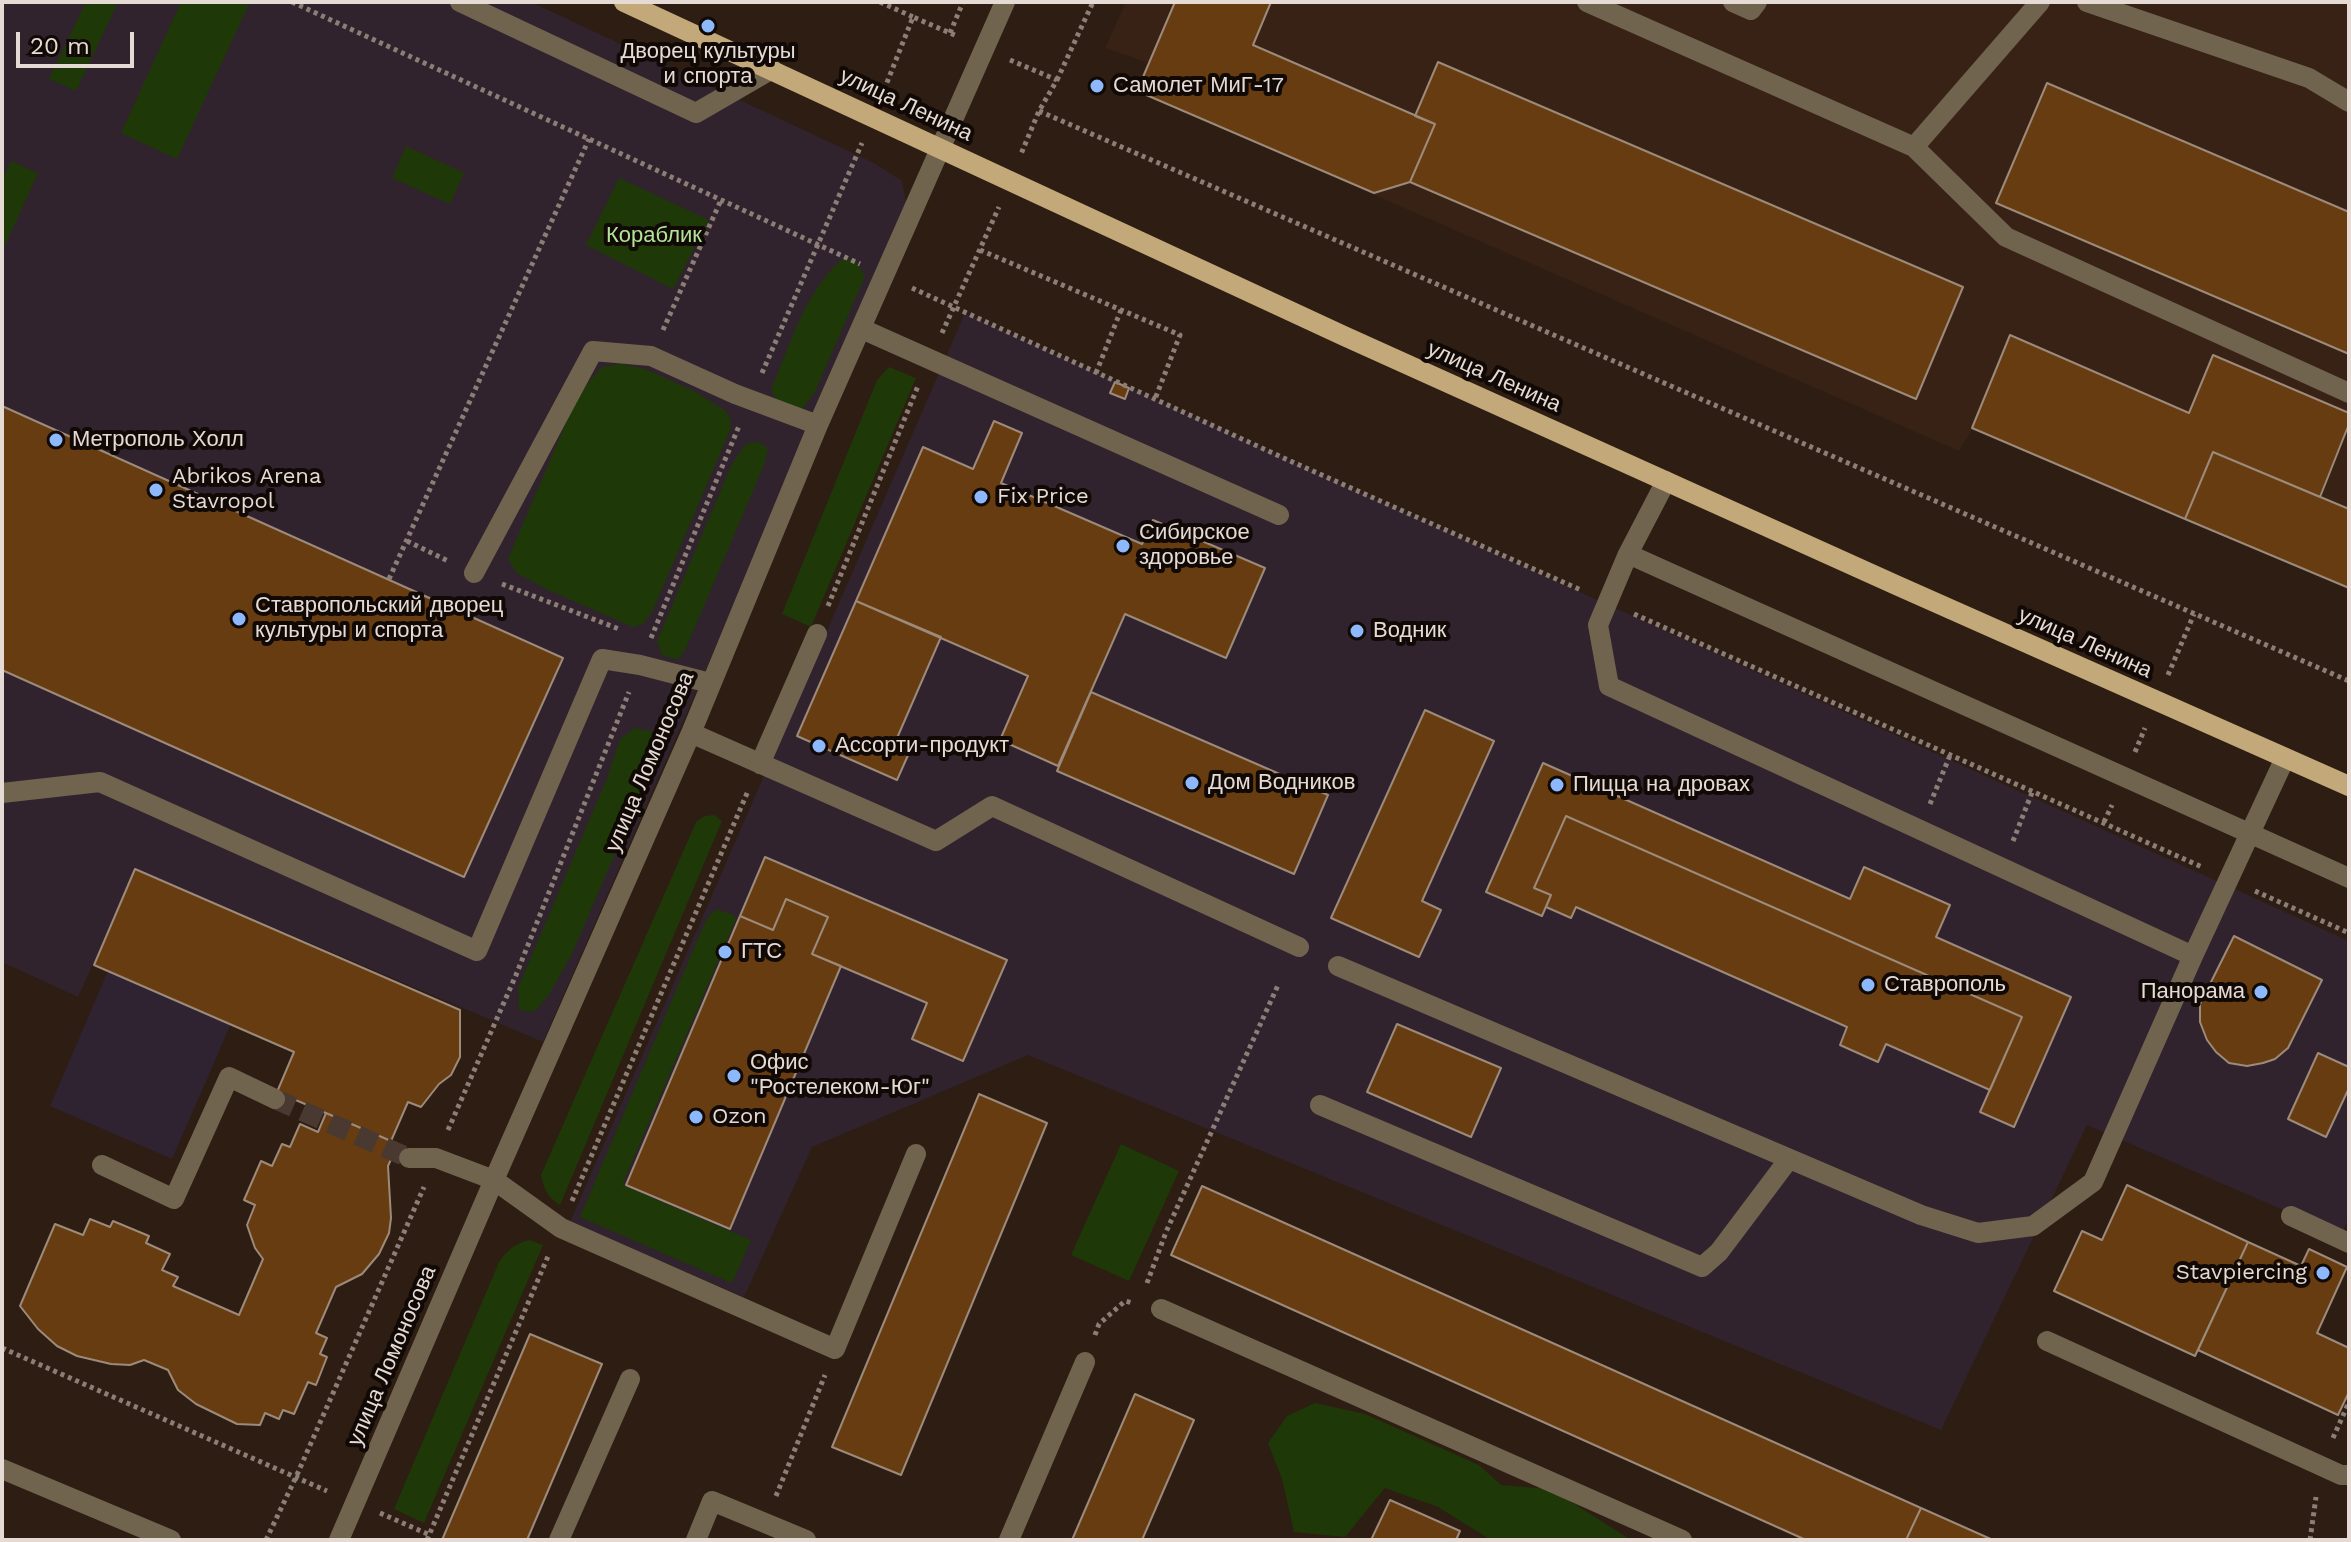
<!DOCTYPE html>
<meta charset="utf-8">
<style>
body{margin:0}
#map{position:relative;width:2351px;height:1542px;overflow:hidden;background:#2d1d13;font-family:"Work Sans",sans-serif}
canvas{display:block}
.frame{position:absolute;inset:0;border:4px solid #e6dad4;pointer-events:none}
.scale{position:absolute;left:16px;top:32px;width:118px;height:36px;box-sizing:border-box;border:4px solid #e6dad4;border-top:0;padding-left:10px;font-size:24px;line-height:28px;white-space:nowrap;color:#e6dad4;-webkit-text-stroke:6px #100905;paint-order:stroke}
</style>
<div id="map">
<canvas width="2351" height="1542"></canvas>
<div class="frame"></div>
<div class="scale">20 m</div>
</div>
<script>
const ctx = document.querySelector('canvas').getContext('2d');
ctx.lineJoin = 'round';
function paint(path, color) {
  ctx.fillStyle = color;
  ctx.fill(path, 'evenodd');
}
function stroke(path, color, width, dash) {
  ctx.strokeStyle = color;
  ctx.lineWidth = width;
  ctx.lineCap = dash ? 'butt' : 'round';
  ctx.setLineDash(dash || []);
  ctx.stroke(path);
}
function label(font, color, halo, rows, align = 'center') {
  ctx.font = font + ' "Work Sans",sans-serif';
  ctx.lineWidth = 8;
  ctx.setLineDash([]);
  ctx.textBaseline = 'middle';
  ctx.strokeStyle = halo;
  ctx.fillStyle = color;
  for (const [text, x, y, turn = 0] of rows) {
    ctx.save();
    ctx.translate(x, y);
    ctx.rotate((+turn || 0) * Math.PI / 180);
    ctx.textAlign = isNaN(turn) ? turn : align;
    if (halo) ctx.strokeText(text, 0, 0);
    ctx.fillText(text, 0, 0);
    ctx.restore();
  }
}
const commercial = new Path2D(`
 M2 2H531L874 163 902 181 906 202 903 218 543 1042 136 869 78 997 2 962Z
 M965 313 2349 941V1218L2341 1235 2087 1125 1941 1430 1028 1055 812 1147 744 1297 570 1222Z`);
const industrial = new Path2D(`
 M108 971 231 1024 172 1159 50 1106Z`);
const built = new Path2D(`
 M1126 2H2349V588L1973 428 1959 451 1137 91 1149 63 1105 48Z`);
const green = new Path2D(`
 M86 2H118L76 91 49 79Z
 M181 2H250L177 159 121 133Z
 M406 146 464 173 450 204 392 178Z
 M11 161 38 173 3 250 2 180Z
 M619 178 709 220 673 289 586 245Z
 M842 259 855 260 865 276 815 392 802 409 778 401 771 390C790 345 805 292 842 259Z
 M621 364 645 369 692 390 726 411 730 419 731 428 653 610 643 624 633 627 546 589 517 573 508 559 578 395 602 367Z
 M889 367 916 378 811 627 782 614 877 380Z
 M758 442 768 448 764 465 686 648 678 660 662 655 657 641 732 464 746 444Z
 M635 728 656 732 661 746 572 954 548 996 534 1012 519 1010 518 988 608 776 620 739Z
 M714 815 722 821 560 1205C547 1196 544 1190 541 1175L696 822 704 816Z
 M716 909 734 915 736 919 622 1185 751 1240 732 1283 580 1217 702 929 709 916Z
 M1121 1144 1179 1171 1129 1281 1071 1255Z
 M529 1240 543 1245 424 1523 394 1509 499 1262C507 1250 515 1244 529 1240Z
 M1315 1403 1365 1414 1479 1465 1501 1485 1551 1489 1631 1540H1491L1438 1507 1385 1488 1345 1537 1294 1532 1282 1479 1268 1443 1287 1416Z`);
const building = new Path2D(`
 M1175 2H1271L1253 45 1435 124 1410 182 1374 193 1137 91Z
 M1438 62 1963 287 1916 399 1410 182 1435 124 1415 116Z
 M2047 83 2349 212V354L1996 203Z
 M2010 335 2189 413 2213 355 2349 413V424L2320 497 2213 452 2185 519 1972 428Z
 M1115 382 1129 388 1125 399 1110 393Z
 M2 406 563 658 464 877 2 670Z
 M994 421 1022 433 1001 483 1142 544 1153 520 1265 568 1226 658 1125 614 1058 766 1000 740 1028 676 856 601 923 447 973 469Z
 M2213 452 2349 509V588L2185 519Z
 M856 601 941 637 894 745 909 753 897 780 797 736Z
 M1091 692 1328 795 1294 874 1057 771Z
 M1425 710 1494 741 1422 901 1441 910 1419 957 1331 918Z
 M1543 763 1850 899 1864 867 1950 905 1936 937 2071 997 2014 1127 1980 1112 2022 1017 1566 816 1534 888 1551 895 1542 916 1486 892Z
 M1566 816 2022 1017 1990 1090 1886 1044 1878 1062 1840 1045 1847 1027 1576 907 1571 918 1546 907 1551 895 1534 888Z
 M765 857 1007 960 963 1061 912 1039 927 1003 812 954 828 917 786 899 773 930 740 916Z
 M135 869 460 1010V1057L451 1075 439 1084 421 1107 408 1102 391 1141 277 1092 294 1052 94 965Z
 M786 899 828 917 812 954 841 966 730 1229 626 1185 740 916 773 930Z
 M2234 936 2322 980 2288 1048 2275 1059 2263 1063 2247 1066 2229 1063 2216 1052 2207 1040 2200 1022V1004Z
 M1397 1024 1501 1068 1471 1137 1367 1092Z
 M2318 1053 2349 1067V1088L2326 1137 2288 1119Z
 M979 1094 1047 1123 901 1475 832 1447Z
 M326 1113 398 1144 388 1166 391 1218 389 1233 379 1254 362 1274 336 1287 316 1333 327 1338 320 1354 327 1357 316 1385 308 1382 294 1414 283 1410 279 1419 265 1413 260 1425 237 1424 196 1404 178 1390 168 1370 144 1360 130 1365 111 1364 77 1356 57 1346 38 1329 20 1306 55 1224 83 1235 90 1219 110 1227 113 1221 149 1236 146 1243 170 1254 162 1270 178 1277 173 1286 239 1315 263 1259 255 1248 247 1225 255 1205 244 1200 261 1161 272 1166 282 1144 290 1147 300 1124 318 1132Z
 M2127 1185 2248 1242 2195 1356 2054 1291 2082 1231 2102 1240Z
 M1202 1186 1921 1508 1906 1540H1806L1171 1255Z
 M2248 1242 2301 1266 2309 1249 2347 1267 2317 1333 2349 1348V1392L2338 1415 2198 1350Z
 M530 1334 602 1364 527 1540H442Z
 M1135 1394 1194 1420 1142 1540H1072Z
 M1390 1500 1460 1531 1456 1540H1371Z
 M1921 1508 1993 1540H1906Z`);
const minorTunnel = new Path2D(`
 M275 1099 409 1158`);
const path = new Path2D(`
 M292 2 860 264
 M880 2 913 17
 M950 33 963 2
 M1010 60 1057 80 1039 111 1021 154
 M1057 80 1093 2
 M884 90 913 17 957 36
 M1039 111 2349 681
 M980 250 1180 335 1155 399
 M912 288 1288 460 1581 590
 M663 330 721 200
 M942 333 999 207
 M762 373 862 143
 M1096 373 1121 310
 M407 541 448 561
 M389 579 589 139
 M502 584 619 629
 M828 606 918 386
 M1634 614 2202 867
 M651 638 739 426
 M2168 675 2194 614
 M2135 752 2145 728
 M1930 804 1951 753
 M2104 822 2112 805
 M2013 841 2033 790
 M2255 891 2349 933
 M448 1130 516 975 629 692
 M572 1201 748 791
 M1147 1283 1166 1232 1279 983
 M1095 1335 1099 1324 1125 1301 1133 1303
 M2 1348 327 1491
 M2333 1438 2349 1402
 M776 1496 825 1375
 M380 1513 430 1535
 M266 1540 296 1477 424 1187
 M427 1540 549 1254
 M2310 1540 2316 1497`);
const minor = new Path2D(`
 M460 2 696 113 772 69
 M1587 2 1914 147
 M1733 2 1751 10 1757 2
 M2040 2 1914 147 2006 237 2349 393
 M2087 2 2309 78 2349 102
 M862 329 1279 515
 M1666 481 1628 554 1598 625 1609 686 2193 956
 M1628 554 2349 878
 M474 573 593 351 651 356 735 394 818 425
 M691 733 936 841 992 806 1299 947
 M760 764 817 634
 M2 793 100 782 477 951 602 659 640 665 710 683
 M1338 966 1921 1215 1978 1233 2033 1226 2093 1182 2193 956 2285 758
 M1320 1105 1702 1267 1719 1252 1789 1159
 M409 1158H436L494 1180 561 1228 835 1349 916 1154
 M102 1165 174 1199 229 1077 275 1099
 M2291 1216 2349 1243
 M1161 1309 1682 1540
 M2047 1341 2341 1475H2349
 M2 1469 171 1540
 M339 1540 494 1180 691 733 818 425 1005 2
 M559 1540 630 1379
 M696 1540 712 1501 806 1540
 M1009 1540 1085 1362`);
const major = new Path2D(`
 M624 2 1344 336 1896 585 2349 786`);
const markers = [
 [708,26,8,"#8db9fc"],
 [1097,86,8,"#8db9fc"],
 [56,440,8,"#8db9fc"],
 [156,490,8,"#8db9fc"],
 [981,497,8,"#8db9fc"],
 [1123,546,8,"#8db9fc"],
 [239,619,8,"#8db9fc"],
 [1357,631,8,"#8db9fc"],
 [819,746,8,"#8db9fc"],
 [1192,783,8,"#8db9fc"],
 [1557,785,8,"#8db9fc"],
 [725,952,8,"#8db9fc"],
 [1868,985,8,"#8db9fc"],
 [2261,992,8,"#8db9fc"],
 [734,1076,8,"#8db9fc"],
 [696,1117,8,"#8db9fc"],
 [2323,1273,8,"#8db9fc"]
];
const poiNames = [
 ["Дворец культуры",708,52,"center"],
 ["и спорта",708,77,"center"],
 ["Самолет МиГ-17",1113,86],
 ["Метрополь Холл",72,440],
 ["Abrikos Arena",172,477],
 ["Stavropol",172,502],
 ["Fix Price",997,497],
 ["Сибирское",1139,533],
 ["здоровье",1139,558],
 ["Ставропольский дворец",255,606],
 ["культуры и спорта",255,631],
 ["Водник",1373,631],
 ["Ассорти-продукт",835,746],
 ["Дом Водников",1208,783],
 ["Пицца на дровах",1573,785],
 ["ГТС",741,952],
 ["Ставрополь",1884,985],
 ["Панорама",2245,992,"right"],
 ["Офис",750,1063],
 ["\"Ростелеком-Юг\"",750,1088],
 ["Ozon",712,1117],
 ["Stavpiercing",2307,1273,"right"]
];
const streetNames = [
 ["улица Ленина",906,105,25],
 ["улица Ленина",1494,377,24],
 ["улица Ленина",2085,643,24],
 ["улица Ломоносова",650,762,-67],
 ["улица Ломоносова",392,1356,-67]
];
const parkNames = [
 ["Кораблик",654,236]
];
paint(commercial, '#31232e');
paint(industrial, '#2f2331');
paint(built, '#382215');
paint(green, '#1e3808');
paint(building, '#683c11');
stroke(building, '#9c8a7b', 2);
stroke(minorTunnel, '#493930', 20, [20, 10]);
stroke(path, '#8c7e76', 5, [4, 4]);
stroke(minor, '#71644e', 20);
stroke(major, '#c3a879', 20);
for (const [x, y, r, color] of markers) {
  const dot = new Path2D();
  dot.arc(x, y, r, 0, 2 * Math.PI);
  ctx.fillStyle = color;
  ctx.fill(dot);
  stroke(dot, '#100905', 3);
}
label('22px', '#e6dad4', '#100905', poiNames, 'left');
label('22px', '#e6dad4', '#100905', streetNames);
label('22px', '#b3e397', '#100905', parkNames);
</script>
